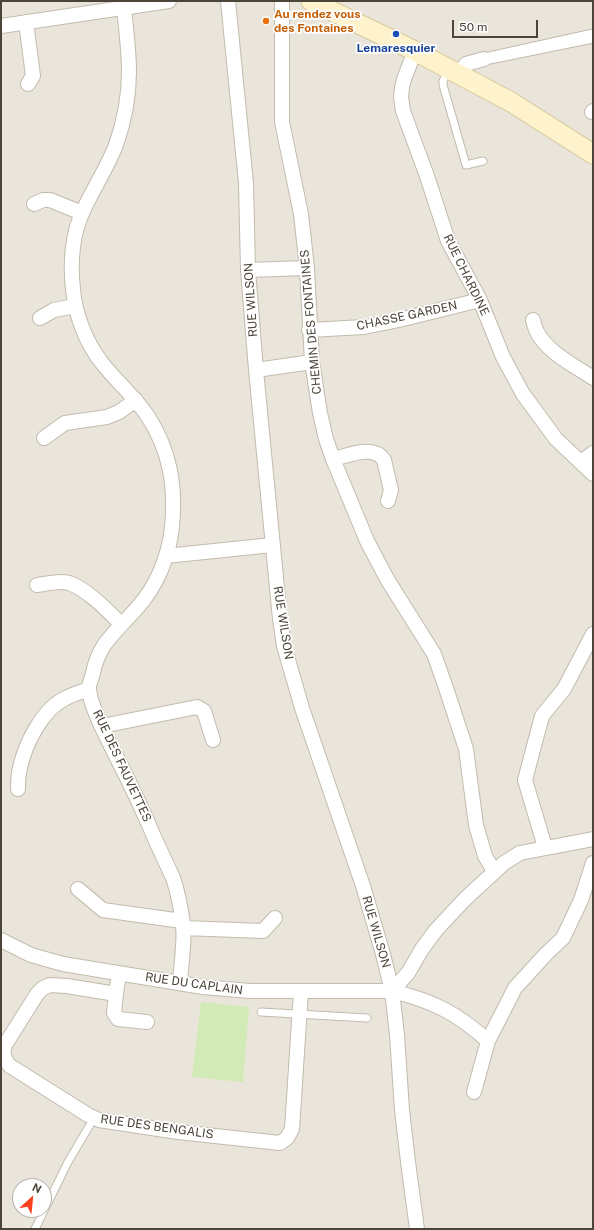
<!DOCTYPE html>
<style>
body{margin:0}
#map{position:relative;width:594px;height:1230px;overflow:hidden;background:#f6f3ec;font-family:"Public Sans",sans-serif}
canvas{display:block}
.frame{position:absolute;inset:0;border:2px solid #4b4439;pointer-events:none}
.north{position:absolute;left:12px;top:1178px;width:40px;height:40px;box-sizing:border-box;background:#fff;border:1px solid #b7b4b0;border-radius:50%;rotate:27deg;font-size:11px;font-weight:700;line-height:16px;text-align:center;color:#4b4439}
.north::after{content:'';display:block;margin:auto;width:14px;height:18px;background:#fc3f1d;clip-path:polygon(50% 0,100% 100%,50% 72%,0 100%)}
.scale{position:absolute;left:452px;top:20px;width:86px;height:18px;box-sizing:border-box;border:2px solid #4b4439;border-top:0;padding-left:5px;font-size:12px;line-height:14px;white-space:nowrap;color:#4b4439;-webkit-text-stroke:3px #fff;paint-order:stroke}
</style>
<div id="map">
<canvas width="594" height="1230"></canvas>
<div class="frame"></div>
<div class="north">N</div>
<div class="scale">50 m</div>
</div>
<script>
const ctx = document.querySelector('canvas').getContext('2d');
ctx.lineJoin = 'round';
function paint(path, color) {
  ctx.fillStyle = color;
  ctx.fill(path, 'evenodd');
}
function stroke(path, color, width, dash) {
  ctx.strokeStyle = color;
  ctx.lineWidth = width;
  ctx.lineCap = dash ? 'butt' : 'round';
  ctx.setLineDash(dash || []);
  ctx.stroke(path);
}
function label(font, color, halo, rows, align = 'center') {
  ctx.font = font + ' "Public Sans",sans-serif';
  ctx.lineWidth = 3.5;
  ctx.setLineDash([]);
  ctx.textBaseline = 'middle';
  ctx.strokeStyle = halo;
  ctx.fillStyle = color;
  for (const [text, x, y, turn = 0] of rows) {
    ctx.save();
    ctx.translate(x, y);
    ctx.rotate((+turn || 0) * Math.PI / 180);
    ctx.textAlign = isNaN(turn) ? turn : align;
    if (halo) ctx.strokeText(text, 0, 0);
    ctx.fillText(text, 0, 0);
    ctx.restore();
  }
}
const residential = new Path2D(`
 M1 1H593V1229H1ZM20 1186H44V1210H20Z`);
const green = new Path2D(`
 M201 1002 249 1007 243 1082 192 1077Z`);
const lane = new Path2D(`
 M484 59 489 56 593 33
 M490 60 593 39
 M449 69 443 81V85L466 165 483 161
 M261 1012 367 1018
 M35 1229 68 1162 94 1118`);
const street = new Path2D(`
 M228 1 246 183 248 270 256 370 280 619 284 646 302 708 363 886 383 954 392 991 397 1035 402 1110 408 1162 417 1229
 M282 1V122L301 214 307 268 312 362 320 413 326 439 333 459 367 541 387 579 434 654 446 688 466 749 476 825 485 856 494 871
 M124 8C126 29 129 51 129 72 129 96 124 122 116 145 107 168 93 189 83 211 72 234 70 264 73 289 75 314 86 343 102 363 116 381 134 396 147 415 170 450 176 486 172 527 169 556 157 586 137 608 118 630 99 642 93 673 92 678 89 683 89 688 89 706 111 745 119 762 132 787 144 813 155 839 161 852 167 865 173 878 178 892 181 909 183 924 185 941 181 965 180 983
 M26 22 33 76 28 84
 M1 26 169 1
 M415 51 404 79 402 88 401 97 403 111 427 176 448 241 480 300 503 357 523 394 556 439 593 474
 M459 74 466 64 484 59
 M592 112 593 111
 M34 204 43 200H50L82 213
 M248 270 307 268
 M40 318 54 310 75 306
 M533 320C534 324 535 328 537 332 547 352 575 366 593 378
 M309 330 364 327 399 320 480 300
 M256 370 312 362
 M44 438 65 423 107 417 119 412 136 400
 M333 459C348 456 373 444 384 460L391 490 388 501
 M581 462 593 453
 M166 556 272 545
 M37 585C47 584 59 580 69 583 87 589 108 611 121 624
 M102 726 197 707 204 711 213 740
 M18 789C18 782 18 775 20 768 25 744 43 708 66 698 73 694 82 692 89 689
 M545 847 525 780 542 716 564 689 593 634
 M78 889 103 910 182 921
 M183 928 263 931 275 918
 M1 940 31 955 63 964 203 987 250 991H392C433 1001 457 1013 488 1041
 M119 973 116 994 67 986 50 985 43 988 37 994 5 1045C2 1054 4 1059 10 1066L88 1115 99 1120 178 1132 280 1143 287 1138 292 1129 301 991
 M392 991 408 973 422 949 436 930 465 899 504 863 520 853 593 839
 M116 994 114 1013 118 1019 147 1022
 M474 1092 488 1041 515 988 546 954 563 938 581 900 593 863`);
const secondary = new Path2D(`
 M311 1 415 51 511 102 593 154`);
const markers = [
 [266,21,4,"#e8710a"],
 [396,34,4,"#1a4fb4"]
];
const foodNames = [
 ["Au rendez vous",274,14],
 ["des Fontaines",274,28]
];
const transitNames = [
 ["Lemaresquier",396,48]
];
const streetNames = [
 ["RUE CHARDINE",466,275,64],
 ["RUE WILSON",251,300,-94],
 ["CHASSE GARDEN",407,316,-12],
 ["CHEMIN DES FONTAINES",311,322,-95],
 ["RUE WILSON",283,623,81],
 ["RUE DES FAUVETTES",122,766,65],
 ["RUE WILSON",376,932,74],
 ["RUE DU CAPLAIN",194,984,8],
 ["RUE DES BENGALIS",157,1127,8]
];
paint(residential, '#eae5da');
paint(green, '#d2eab5');
stroke(lane, '#c2bbae', 9);
stroke(street, '#c2bbae', 16);
stroke(secondary, '#d6c79b', 21);
stroke(lane, '#fff', 7);
stroke(street, '#fff', 14);
stroke(secondary, '#fff3cd', 19);
for (const [x, y, r, color] of markers) {
  const dot = new Path2D();
  dot.arc(x, y, r, 0, 2 * Math.PI);
  ctx.fillStyle = color;
  ctx.fill(dot);
  stroke(dot, '#fff', 1.5);
}
label('bold 12px', '#c56008', '#fff', foodNames, 'left');
label('bold 12px', '#164399', '#fff', transitNames);
label('12px', '#4b4439', '#fff', streetNames);
</script>
